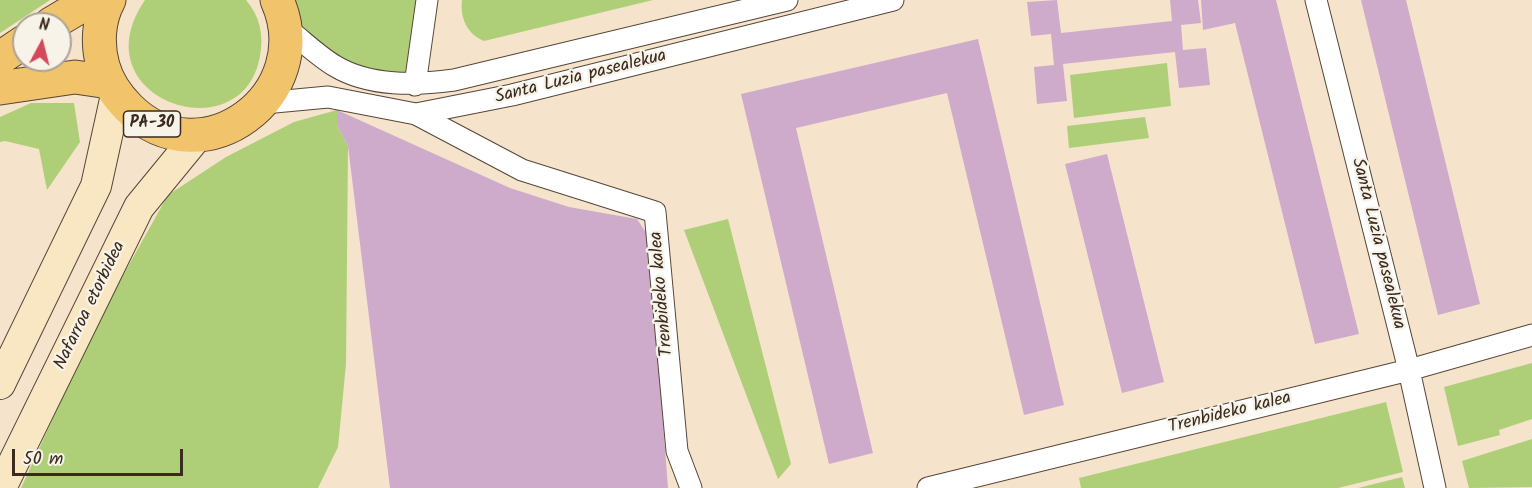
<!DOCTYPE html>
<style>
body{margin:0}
#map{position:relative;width:1532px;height:488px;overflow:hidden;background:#f5e3cc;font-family:Kalam,sans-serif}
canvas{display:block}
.north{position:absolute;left:12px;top:12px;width:60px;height:60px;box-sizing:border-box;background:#f7f3e8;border:2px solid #aca397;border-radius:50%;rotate:7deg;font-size:16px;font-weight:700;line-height:24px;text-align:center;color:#3b2a1e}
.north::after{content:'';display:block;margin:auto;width:21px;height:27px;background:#d1495b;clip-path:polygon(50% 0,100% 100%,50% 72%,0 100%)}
.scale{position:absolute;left:12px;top:449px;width:171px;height:27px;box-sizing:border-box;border:3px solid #3b2a1e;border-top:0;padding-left:8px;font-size:18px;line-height:21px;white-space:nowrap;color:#3b2a1e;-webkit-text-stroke:4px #f7f3e8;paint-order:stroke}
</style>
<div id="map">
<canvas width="1532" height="488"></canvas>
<div class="north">N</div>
<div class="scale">50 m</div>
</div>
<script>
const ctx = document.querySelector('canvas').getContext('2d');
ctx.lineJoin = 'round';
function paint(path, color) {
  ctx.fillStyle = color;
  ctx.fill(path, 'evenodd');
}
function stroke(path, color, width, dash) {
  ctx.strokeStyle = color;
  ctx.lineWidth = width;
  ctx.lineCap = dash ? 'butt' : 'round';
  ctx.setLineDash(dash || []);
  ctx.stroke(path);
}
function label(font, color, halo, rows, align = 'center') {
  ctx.font = font + ' Kalam,sans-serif';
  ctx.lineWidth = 4.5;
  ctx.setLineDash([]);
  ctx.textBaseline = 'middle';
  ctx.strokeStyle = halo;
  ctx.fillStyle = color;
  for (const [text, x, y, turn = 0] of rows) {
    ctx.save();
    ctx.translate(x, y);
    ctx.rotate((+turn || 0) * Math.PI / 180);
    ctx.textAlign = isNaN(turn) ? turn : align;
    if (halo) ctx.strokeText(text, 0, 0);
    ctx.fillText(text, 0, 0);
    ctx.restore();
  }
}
const green = new Path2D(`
 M0 0H50L0 33Z
 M145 0H246C260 16 264 36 260 56 243 155 77 99 145 0Z
 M292 0H426L415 85 378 81 286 28Z
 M462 0H653L484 41C467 34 460 18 462 0Z
 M1167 63 1171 106 1074 118 1070 75Z
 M31 103H74L80 142 47 190 39 149 5 141 0 142V117Z
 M337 110V125L348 146 346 364 338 447 318 488H21L98 320 168 195 226 157 294 122Z
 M1145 117 1149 138 1069 148 1067 126Z
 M728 219 791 464 778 479 684 230Z
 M1532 363V419L1499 430 1500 435 1458 446 1444 387Z
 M1386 402 1403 472 1338 488H1081L1079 478Z
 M1532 439V487L1469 488 1462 461Z
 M1402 477 1405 488H1358Z`);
const building = new Path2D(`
 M1057 0 1061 33 1172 21 1170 0H1198L1201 23 1181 25 1183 50 1206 48 1210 85 1179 88 1175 52 1063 64 1067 101 1037 104 1034 67 1054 65 1051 34 1031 36 1027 2Z
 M1201 0H1276L1359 334 1315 344 1235 23 1203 30Z
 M1361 0H1406L1480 304 1438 315Z
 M978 39 1064 405 1024 415 947 93 796 128 873 453 829 464 741 94Z
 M337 110 510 188 569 207 637 219 649 237 668 488H390L348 146 337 125Z
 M1107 154 1164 382 1122 393 1065 164Z`);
const street = new Path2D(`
 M1316 0 1409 370 1435 488
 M286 28C302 40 318 56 335 66 370 87 416 85 454 80L787 0
 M415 85 427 0
 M264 103 328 97 416 114 512 95 893 0
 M416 114 522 170 655 212 677 451 691 488
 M928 488 1409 370 1532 335`);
const secondary = new Path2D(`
 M0 384 96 186 116 95
 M1 488 139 207 198 135`);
const highway = new Path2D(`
 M109 0C98 20 97 45 103 66 108 84 117 96 129 108 202 181 319 94 277 0
 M51 24 91 0
 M0 58 24 42
 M0 88 75 77 109 82`);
const shields = [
 [152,124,57]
];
const shieldNames = [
 ["PA-30",152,124]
];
const streetNames = [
 ["Santa Luzia pasealekua",581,78,-14],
 ["Santa Luzia pasealekua",1377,244,76],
 ["Trenbideko kalea",663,294,-95],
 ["Nafarroa etorbidea",91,306,-64],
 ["Trenbideko kalea",1230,414,-14]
];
paint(green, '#aecf77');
paint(building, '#cfabcb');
stroke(street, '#574638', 23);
stroke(secondary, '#574638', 32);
stroke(highway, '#574638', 35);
stroke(street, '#fff', 21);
stroke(secondary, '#f9e7c3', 30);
stroke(highway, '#f1c36a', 33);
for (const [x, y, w] of shields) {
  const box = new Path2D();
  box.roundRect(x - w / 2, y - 13, w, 26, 4.5);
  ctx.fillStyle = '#f7f3e8';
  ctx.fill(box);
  stroke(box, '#3b2a1e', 1.5);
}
label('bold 16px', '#3b2a1e', null, shieldNames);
label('18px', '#3b2a1e', '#f7f3e8', streetNames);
</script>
